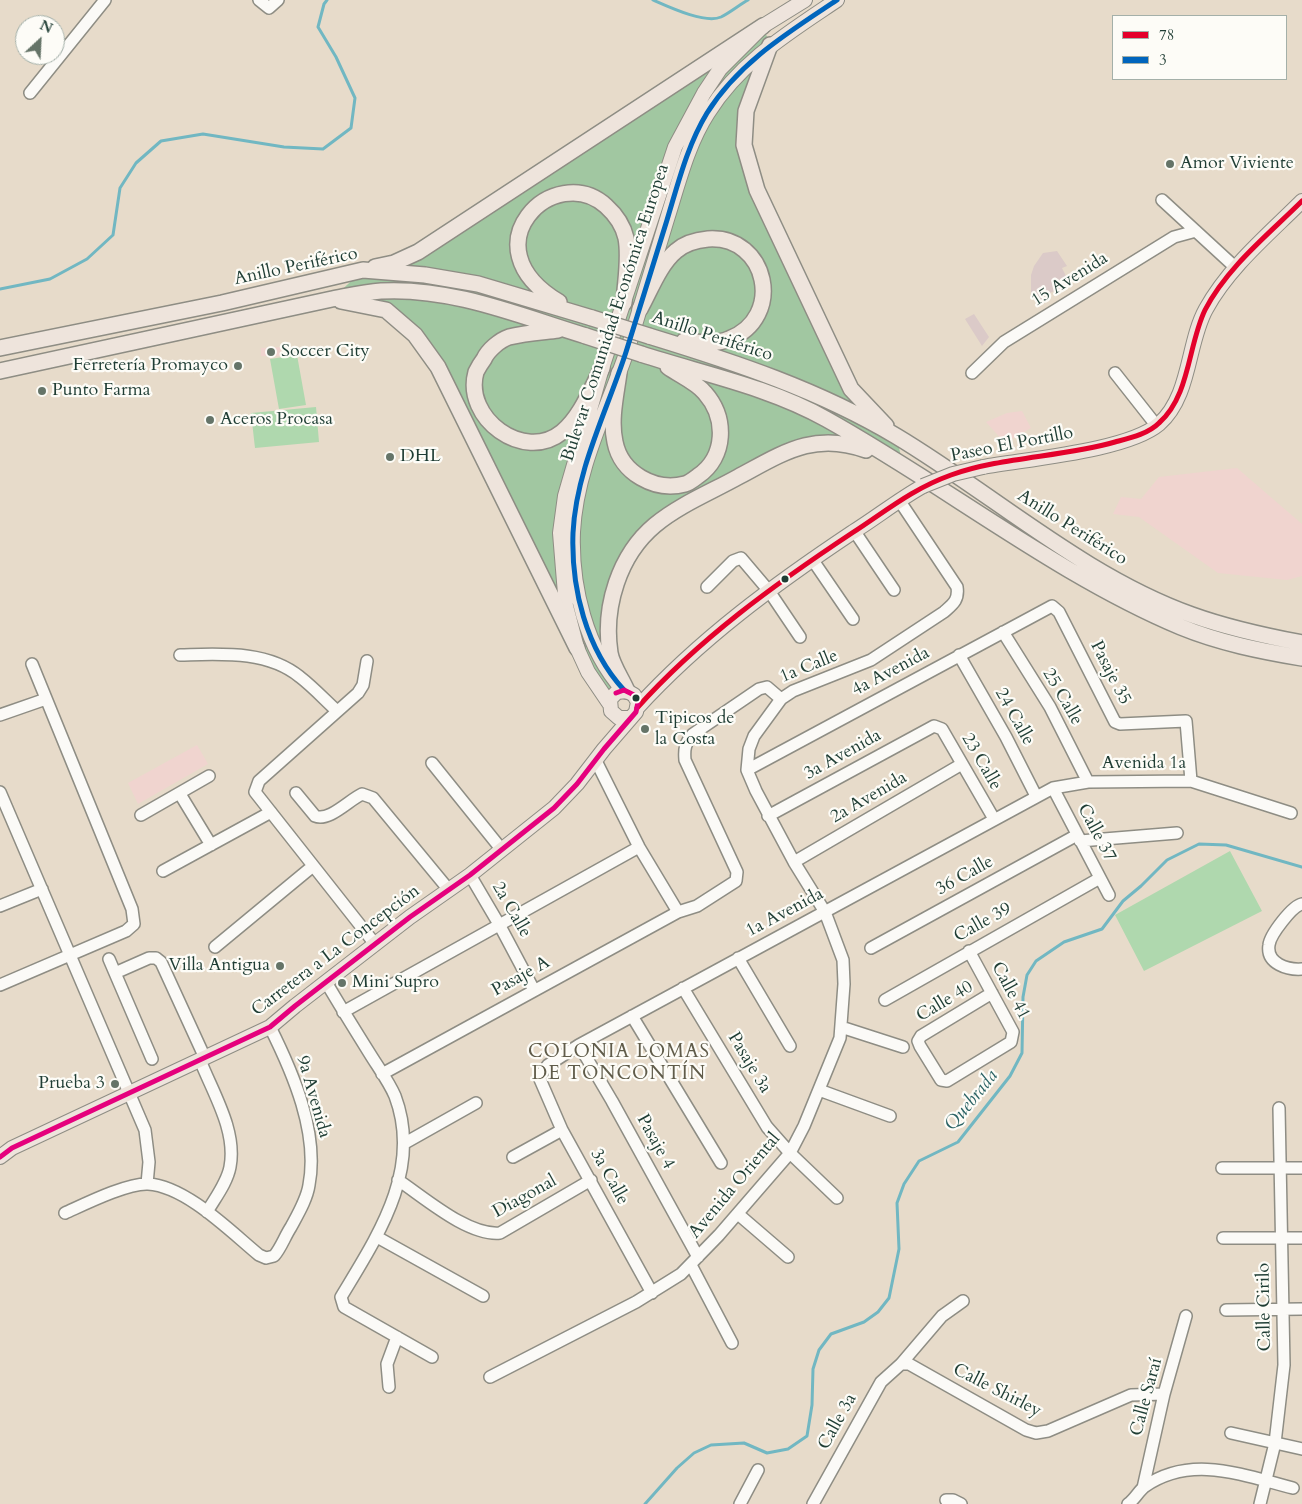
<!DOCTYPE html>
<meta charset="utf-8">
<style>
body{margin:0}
#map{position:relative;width:1302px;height:1504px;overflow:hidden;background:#e7dbca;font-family:Cardo,serif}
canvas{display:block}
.legend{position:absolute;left:1112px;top:15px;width:175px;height:65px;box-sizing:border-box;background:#fdfcf7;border:1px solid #a4b0a9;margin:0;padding:6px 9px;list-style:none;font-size:15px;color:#1f3d34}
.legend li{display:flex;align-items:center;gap:10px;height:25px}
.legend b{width:25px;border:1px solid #a4b0a9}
.north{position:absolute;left:15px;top:15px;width:50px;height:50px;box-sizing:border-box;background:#fdfcf7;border:1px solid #a4b0a9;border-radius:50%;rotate:25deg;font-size:14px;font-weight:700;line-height:20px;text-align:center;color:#1f3d34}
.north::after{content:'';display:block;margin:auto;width:18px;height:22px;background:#657468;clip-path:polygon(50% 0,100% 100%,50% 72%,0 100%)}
</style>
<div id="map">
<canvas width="1302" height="1504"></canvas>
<ul class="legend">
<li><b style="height:6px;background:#e4002b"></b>78</li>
<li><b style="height:6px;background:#0065bd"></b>3</li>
</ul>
<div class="north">N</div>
</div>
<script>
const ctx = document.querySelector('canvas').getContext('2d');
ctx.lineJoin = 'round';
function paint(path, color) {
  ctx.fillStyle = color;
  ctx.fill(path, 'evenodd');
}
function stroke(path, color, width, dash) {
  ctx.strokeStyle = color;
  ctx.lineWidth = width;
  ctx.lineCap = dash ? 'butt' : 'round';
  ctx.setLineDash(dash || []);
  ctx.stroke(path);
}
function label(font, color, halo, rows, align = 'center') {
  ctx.font = font + ' Cardo,serif';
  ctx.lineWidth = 4.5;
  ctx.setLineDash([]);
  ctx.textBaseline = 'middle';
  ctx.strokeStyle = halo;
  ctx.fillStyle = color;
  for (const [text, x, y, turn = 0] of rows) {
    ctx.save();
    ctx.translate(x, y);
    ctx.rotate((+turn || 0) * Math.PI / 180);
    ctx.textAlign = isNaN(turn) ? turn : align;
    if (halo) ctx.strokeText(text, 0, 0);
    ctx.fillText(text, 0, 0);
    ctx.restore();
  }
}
const built = new Path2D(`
 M281 347V356H261V348Z
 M1022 411 1031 428 1005 443 986 422 1007 413Z
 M1237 468 1302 524V576L1287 580 1218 573 1139 517 1113 514 1121 497 1141 499 1159 477Z
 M197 745 208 764 138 804 128 783Z`);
const industrial = new Path2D(`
 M1057 251 1067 266 1062 268 1067 278 1054 291 1044 296 1045 303 1031 298V275L1034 266 1043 253Z
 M974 314 989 337 982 346 965 319Z`);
const green = new Path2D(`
 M297 355 306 405 279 409 270 359Z
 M316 407 319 442 255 448 251 413Z
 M1230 851 1262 911 1144 971 1115 915Z`);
const forest = new Path2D(`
 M763 26 770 45 744 145 851 389 896 436 903 464 849 444 781 454 639 540 609 618 624 690 609 703 437 367 387 310 332 299 363 270 394 263Z`);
const stream = new Path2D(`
 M653 0C669 7 705 24 721 17 731 12 739 5 748 0
 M0 289 50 279 87 259 113 235 120 188 136 163 161 141 203 134 284 147 323 149 351 128 355 98 336 57 318 27 324 4 327 0
 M645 1504 677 1468 694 1453 711 1445 744 1443 767 1453 788 1449 807 1436 812 1405 813 1369 819 1350 831 1334 864 1322 878 1312 889 1298 899 1249 897 1203 904 1184 919 1161 958 1142 1010 1076 1022 1053 1023 997 1027 975 1036 961 1064 942 1102 929 1123 901 1141 886 1167 860 1199 844 1226 845 1302 867`);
const minor = new Path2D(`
 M259 0 269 8 278 0
 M30 93 105 0
 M1162 200 1236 268
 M972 373 1004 342 1174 237 1196 231
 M1115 373 1156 425
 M855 532 894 590
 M812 559 853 619
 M707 587 733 561 741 558 769 591 800 637
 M1003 632 1050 707 1088 782
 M180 655C220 654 267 650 300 677 313 687 325 700 337 711
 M959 655 1006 737 1036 796
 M367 661 363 685 358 693 259 781 255 792 375 944
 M0 715 46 699
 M596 761 639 847 678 912
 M432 763 502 850
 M747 770 1052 606 1059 612 1115 722 1120 724 1186 721 1191 781
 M1053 788 1109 895
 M0 792 145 1130 149 1162 147 1184
 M296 793 315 816C329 822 349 800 362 794L373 798 449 890
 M180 794 211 845
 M141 815 209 776
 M768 816 934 726 942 729 994 819
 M1080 841 1177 833
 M794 862 962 764
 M163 871 271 812
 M470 875 500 926 534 990
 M1302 904C1292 906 1270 935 1269 945 1266 964 1288 970 1302 969
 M0 906 42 889
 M215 947 313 866
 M871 948 1077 835
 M969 951 1013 1032 1011 1042 947 1081 941 1080 920 1046 918 1041 921 1036 992 993
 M738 958 790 1046
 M109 959 115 973
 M326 982C340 1006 355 1030 370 1054 378 1067 389 1082 395 1096 423 1170 377 1237 341 1297L344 1307 432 1357
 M0 985 126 931 134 924 132 909 32 664
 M683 988 767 1127 790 1153 837 1198
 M885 1000 1100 878
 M343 1012 639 847
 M632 1016 721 1163
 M841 1027 903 1047
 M579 1045 612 1101 698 1257
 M152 1059 115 973 149 958H156L161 962 205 1058
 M200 1060C213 1093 237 1131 230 1167 227 1183 215 1198 207 1212
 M382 1074 678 912 697 906 736 881 737 872 685 760C684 749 685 743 693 734L759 689 767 687 781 699
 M819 1090 890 1116
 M405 1143 476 1103
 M513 1157 562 1130
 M1222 1168H1302
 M398 1180C425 1198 468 1236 500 1233L591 1180
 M65 1213C85 1204 127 1183 148 1184 186 1186 231 1232 259 1255L266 1258 274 1256C281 1248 285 1236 291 1227 298 1214 307 1199 309 1185 319 1133 293 1073 270 1027
 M738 1214 788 1257
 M377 1237 483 1296
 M1223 1238H1302
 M691 1265 732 1343
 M652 1293 562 1130 539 1077 548 1065 579 1045 1053 788 1088 782 1191 781 1291 813
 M1226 1310 1302 1309
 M901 1364H909L1026 1430 1036 1433 1048 1431 1131 1395 1164 1394
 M490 1377 636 1302 681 1274 719 1235 790 1153 804 1126 840 1038 844 984 843 960 825 912 794 862 756 791 747 770 749 749 754 736 781 699 793 691 871 660 944 612C953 604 959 600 957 587L899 500
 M389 1387 387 1364 397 1337
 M1231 1433 1302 1449
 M1143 1488 1164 1394 1186 1316
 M946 1500H953L961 1504
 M740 1504 758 1470
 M813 1504 881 1382 901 1364 942 1316 963 1301
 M1128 1504C1135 1499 1138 1492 1144 1487 1191 1454 1242 1475 1293 1488
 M1260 1504 1275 1443 1284 1365 1279 1108`);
const major = new Path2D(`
 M983 467C1026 459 1127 451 1159 424 1191 396 1187 343 1206 309 1229 267 1269 234 1302 201
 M623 690C586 649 571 586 573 532 576 468 608 408 628 348 641 304 655 260 668 216 679 181 688 144 708 113 740 62 788 33 837 0
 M609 703 588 672 577 648 566 606 560 533 565 496 602 368 675 147 704 93 720 69 763 26 805 0
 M637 708C700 639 775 584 853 532 877 517 898 500 923 486
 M0 1157 12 1148 270 1027 295 1006 410 917 470 875 554 808 577 784 604 749 636 712 638 702 634 695 627 691 617 692 610 699 611 711 619 718H629`);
const highway = new Path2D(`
 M770 45 746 111 744 145 757 190 851 389 886 426
 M375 267 394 263 418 252 763 26
 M341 301 386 310 415 335 438 367 577 648
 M559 302C465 246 555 160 606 206 616 215 623 225 626 238 630 259 625 282 624 303
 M640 309C650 291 660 264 676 251 685 243 697 240 708 239 768 235 785 318 729 339 715 345 699 342 684 341
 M558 330C542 332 525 333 509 337 500 340 488 350 484 359 481 363 478 368 476 372 463 418 524 463 562 432 581 416 591 389 602 368
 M649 336C734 362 819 390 896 436 993 494 1085 577 1192 615 1228 628 1265 636 1302 643
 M0 348 222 303 363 270 425 275 478 284 592 318
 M641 354C703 374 769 387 826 419 945 485 1057 575 1181 627 1220 643 1261 651 1302 658
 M0 371 332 299C348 296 365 292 381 291 452 287 520 316 586 336
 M619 373C616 395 610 420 615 442 621 473 655 492 685 484 689 483 694 479 698 476 726 457 727 418 705 393 696 382 679 375 668 367
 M627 691C622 679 612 665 610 653 603 607 619 555 655 525 679 505 711 492 738 477 783 453 814 431 866 450`);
const majorBridge = new Path2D(`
 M923 486 953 474 983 467`);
const highwayBridge = new Path2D(`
 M592 318 649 336
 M586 336 641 354`);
const bus1 = new Path2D(`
 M637 708C699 639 775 584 852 533 886 511 912 489 951 475 1001 457 1062 457 1115 442 1130 438 1148 434 1159 423 1190 396 1188 345 1205 310 1227 267 1269 234 1302 201`);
const bus2 = new Path2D(`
 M624 690C586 649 571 588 573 533 576 470 607 411 626 352 640 308 653 264 667 220 678 184 687 146 707 113 739 62 789 32 837 0`);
const bus3 = new Path2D(`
 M0 1157 12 1148 270 1027 295 1006 410 917 470 875 554 808 577 784 604 749 636 712 638 702 634 695 624 690 616 693`);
const markers = [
 [1170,164,5,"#657468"],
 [271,352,5,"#657468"],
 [238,366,5,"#657468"],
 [42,391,5,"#657468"],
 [210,420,5,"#657468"],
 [390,457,5,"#657468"],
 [785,579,4.5,"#1f3d34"],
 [636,698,4.5,"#1f3d34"],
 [645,729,5,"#657468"],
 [280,966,5,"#657468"],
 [342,983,5,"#657468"],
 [115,1084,5,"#657468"]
];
const poiNames = [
 ["Amor Viviente",1180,164],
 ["Soccer City",281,352],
 ["Ferretería Promayco",228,366,"right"],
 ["Punto Farma",52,391],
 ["Aceros Procasa",220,420],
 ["DHL",400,457],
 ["Tipicos de",655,719],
 ["la Costa",655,740],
 ["Villa Antigua",270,966,"right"],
 ["Mini Supro",352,983],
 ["Prueba 3",105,1084,"right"]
];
const streetNames = [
 ["Anillo Periférico",296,267,-12],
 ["15 Avenida",1070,280,-32],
 ["Bulevar Comunidad Económica Europea",616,313,-72],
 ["Anillo Periférico",712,337,18],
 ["Paseo El Portillo",1012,445,-11],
 ["Anillo Periférico",1072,528,32],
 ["1a Calle",809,667,-22],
 ["4a Avenida",891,672,-28],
 ["Pasaje 35",1110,673,63],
 ["25 Calle",1062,697,60],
 ["24 Calle",1014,717,61],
 ["3a Avenida",843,755,-29],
 ["23 Calle",981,762,60],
 ["Avenida 1a",1144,764],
 ["2a Avenida",869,798,-30],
 ["Calle 37",1096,833,62],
 ["36 Calle",965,876,-29],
 ["2a Calle",511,910,60],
 ["1a Avenida",785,913,-28],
 ["Calle 39",983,923,-29],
 ["Carretera a La Concepción",336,951,-37],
 ["Pasaje A",521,977,-29],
 ["Calle 41",1010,991,62],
 ["Calle 40",945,1002,-31],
 ["Pasaje 3a",749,1063,59],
 ["9a Avenida",313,1097,74],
 ["Pasaje 4",655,1142,61],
 ["3a Calle",609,1177,61],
 ["Avenida Oriental",735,1186,-50],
 ["Diagonal",525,1197,-29],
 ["Calle Cirilo",1265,1307,-91],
 ["Calle Shirley",997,1391,27],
 ["Calle Saraí",1147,1397,-75],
 ["Calle 3a",838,1422,-61]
];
const neighbourhoodNames = [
 ["COLONIA LOMAS",619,1053],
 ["DE TONCONTÍN",619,1075]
];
const waterNames = [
 ["Quebrada",972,1101,-51]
];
paint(built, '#f0d4cf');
paint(industrial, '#dbcac8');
paint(green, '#afd8ae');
paint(forest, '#a1c7a1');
stroke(stream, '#71b7c2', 3);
stroke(minor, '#8e8d84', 14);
stroke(major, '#8e8d84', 16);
stroke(highway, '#8e8d84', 18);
stroke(minor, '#fbfaf7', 11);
stroke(major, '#eee4dc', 14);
stroke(highway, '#eee4dc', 15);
stroke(majorBridge, '#8e8d84', 16, []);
stroke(highwayBridge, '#8e8d84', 18, []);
stroke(majorBridge, '#eee4dc', 14);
stroke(highwayBridge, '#eee4dc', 15);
stroke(bus1, '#e4002b', 5);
stroke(bus2, '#0065bd', 5);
stroke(bus3, '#e5007d', 5);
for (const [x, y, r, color] of markers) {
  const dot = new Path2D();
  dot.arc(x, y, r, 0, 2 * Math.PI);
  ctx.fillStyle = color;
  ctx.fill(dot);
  stroke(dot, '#fdfcf7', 2);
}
label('18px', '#1f3d34', '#fdfcf7', poiNames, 'left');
label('18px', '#1f3d34', '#fdfcf7', streetNames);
ctx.letterSpacing = '1px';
label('19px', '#605c4a', '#fdfcf7', neighbourhoodNames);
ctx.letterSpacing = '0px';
label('italic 19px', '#2a6264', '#fdfcf7', waterNames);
</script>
